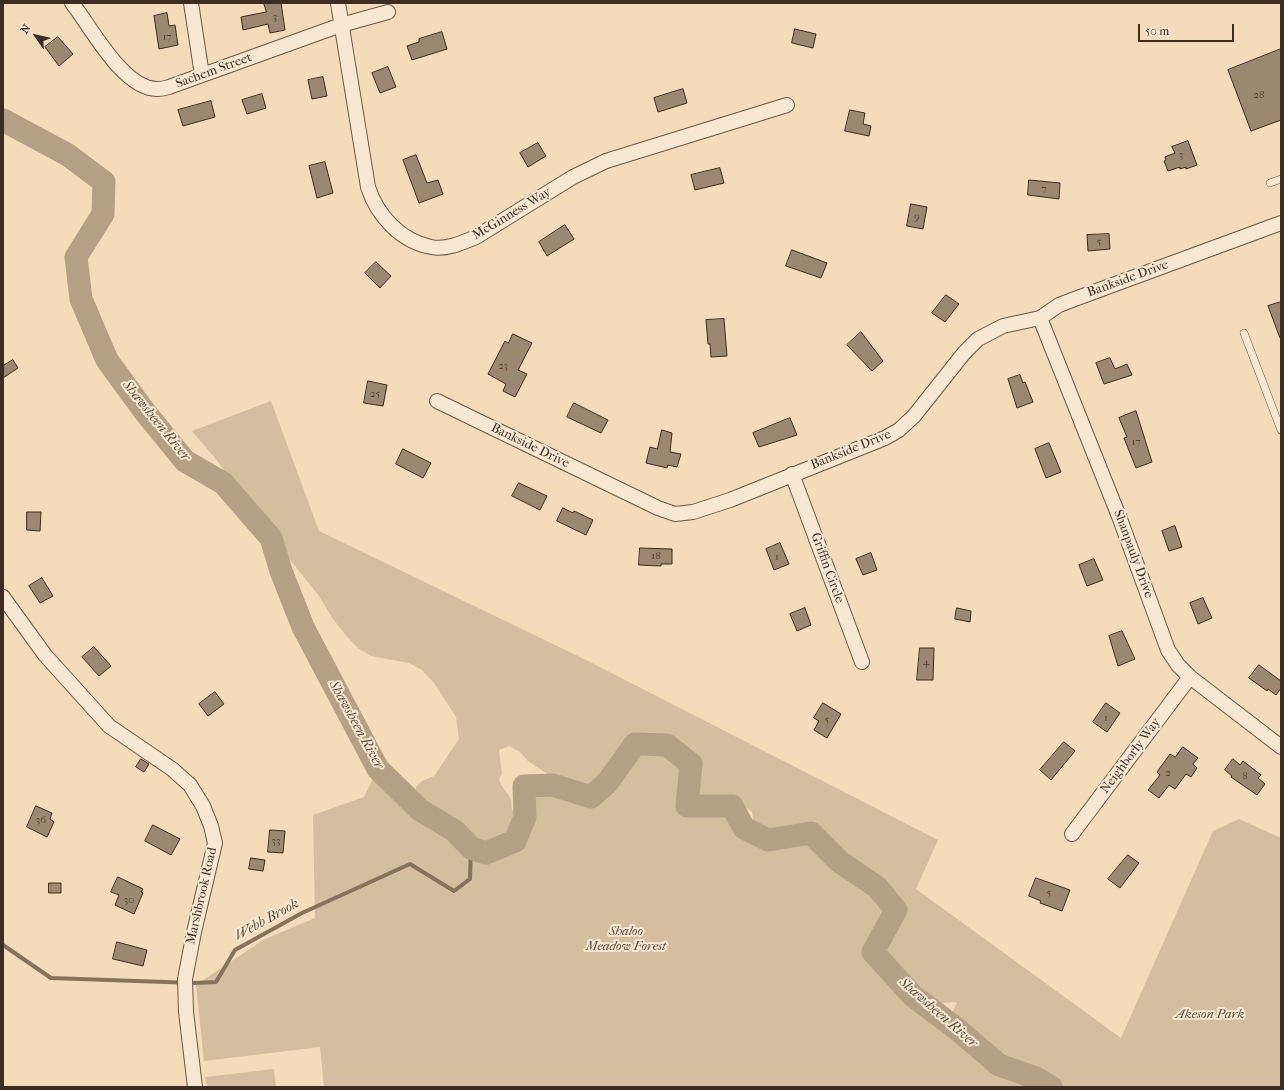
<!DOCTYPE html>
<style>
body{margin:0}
#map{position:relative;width:1284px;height:1090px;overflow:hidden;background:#f4dbb9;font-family:"IM FELL French Canon",serif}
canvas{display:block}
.frame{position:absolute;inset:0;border:4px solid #3d2c21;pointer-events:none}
.north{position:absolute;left:16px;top:16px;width:40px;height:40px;-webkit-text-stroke:3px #f8e8d2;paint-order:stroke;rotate:304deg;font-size:11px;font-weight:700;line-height:16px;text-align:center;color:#3d2c21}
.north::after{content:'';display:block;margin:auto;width:14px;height:18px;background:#3d2c21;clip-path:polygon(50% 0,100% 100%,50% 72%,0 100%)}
.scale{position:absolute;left:1138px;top:24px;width:96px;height:18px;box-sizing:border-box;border:2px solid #3d2c21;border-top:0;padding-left:5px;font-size:12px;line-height:14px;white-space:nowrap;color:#3d2c21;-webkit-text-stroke:3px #f8e8d2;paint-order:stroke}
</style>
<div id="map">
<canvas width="1284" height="1090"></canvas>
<div class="frame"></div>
<div class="north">N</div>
<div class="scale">50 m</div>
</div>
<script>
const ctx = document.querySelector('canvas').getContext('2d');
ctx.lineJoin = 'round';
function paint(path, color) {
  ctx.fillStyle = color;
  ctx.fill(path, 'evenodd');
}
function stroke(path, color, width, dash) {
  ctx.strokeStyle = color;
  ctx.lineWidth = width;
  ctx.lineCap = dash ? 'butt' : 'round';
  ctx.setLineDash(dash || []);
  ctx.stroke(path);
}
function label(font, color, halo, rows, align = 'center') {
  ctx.font = font + ' "IM FELL French Canon",serif';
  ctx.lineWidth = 4;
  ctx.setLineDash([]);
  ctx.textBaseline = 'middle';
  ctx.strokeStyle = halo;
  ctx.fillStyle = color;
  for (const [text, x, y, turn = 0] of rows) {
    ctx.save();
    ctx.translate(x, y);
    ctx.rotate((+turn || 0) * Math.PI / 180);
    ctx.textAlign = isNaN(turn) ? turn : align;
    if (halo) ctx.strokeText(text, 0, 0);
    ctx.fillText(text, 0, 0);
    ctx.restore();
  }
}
const green = new Path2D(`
 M271 401 319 531 586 660 938 840 916 889 1121 1038 1213 831 1239 819 1281 838V1087H324L320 1047 204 1061 196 985 263 940 315 918 313 815 364 797 378 769 420 810 455 831 471 848 486 853 515 841 525 817 524 786 553 785 571 790 528 761 520 752 509 746 499 750 502 774 499 779C501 788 508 792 511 800 512 803 511 806 512 809 515 816 522 824 517 832 513 837 504 840 499 843 470 858 469 833 452 819 441 810 413 808 416 787L422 781 434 776 459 739 456 717 434 683 422 670 409 663 371 656 358 648 348 638 333 619 319 596 247 506 219 463 192 431ZM648 739 661 741 666 745 635 744 607 782C610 759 626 744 648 739ZM690 772 694 787 695 806H687ZM726 802 740 810 747 808 752 812 754 822 749 830 744 828 732 806 718 805ZM883 933 885 950 880 960 873 952ZM910 992H913L927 1004 954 1002 957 1003 949 1020 950 1023Z
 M274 1069 276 1087H207L205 1077Z`);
const stream = new Path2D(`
 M3 945 51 978 194 983 216 982 235 950 302 913 410 864 454 891 470 879 471 848`);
const river = new Path2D(`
 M3 120 68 155 104 182 103 214 76 257 81 299 107 360 145 412 185 461 223 483 271 538 281 571 303 627 378 769 420 810 455 831 471 848 486 853 515 841 525 817 524 786 553 785 591 797 607 783 635 744 667 745 691 764 687 806H732L744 828 768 840 811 833 840 862 877 887 896 910 873 952 912 995 957 1029 999 1065 1036 1078 1051 1087`);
const building = new Path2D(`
 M264 3H281L285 30 270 33 268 24 243 30 241 17 266 12Z
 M167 13 169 26 175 25 178 45 159 49 154 16Z
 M795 29 816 34 813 48 792 43Z
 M442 32 447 49 412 60 407 46 419 42V39Z
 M58 37 73 54 59 66 45 47Z
 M1281 49V120L1251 131 1228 70Z
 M388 67 396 87 380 93 372 73Z
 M323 77 327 96 312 99 308 80Z
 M683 89 687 103 658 112 654 98Z
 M262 94 266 108 247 114 242 100Z
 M211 101 215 117 183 126 178 110Z
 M850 110 865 113 863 124 871 126 869 136 845 131Z
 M1188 141 1197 165 1186 169V167L1180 169V167L1168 171 1164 161 1166 160 1165 157 1175 153 1172 147Z
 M538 143 546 156 528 167 520 153Z
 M416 155 427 183 438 180 443 194 419 203 403 160Z
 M325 162 333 193 317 198 309 166Z
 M720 168 724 183 695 190 691 175Z
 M1029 180 1060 183 1059 199 1028 195Z
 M911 204 927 207 923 229 907 226Z
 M565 225 574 239 547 256 539 242Z
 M1109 234 1110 249 1088 251 1087 235Z
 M792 250 827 263 821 278 786 266Z
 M376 262 391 276 380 288 365 273Z
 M946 295 959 304 945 322 932 313Z
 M1281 302V338H1280L1268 306Z
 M724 319 727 356 711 357 710 344H708L706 320Z
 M861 332 883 361 872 371 847 345Z
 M513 334 532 343 518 370 527 374 515 397 503 391 506 384 488 374 505 341 508 343Z
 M1110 358 1115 369 1127 364 1132 375 1104 384 1096 363Z
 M13 360 18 368 3 378V366Z
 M1020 375 1023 383 1025 382 1033 402 1017 408 1008 379Z
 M368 381 387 385 383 406 364 403Z
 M574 403 608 420 601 433 567 417Z
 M1136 411 1152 462 1136 468 1124 438 1127 437 1119 418Z
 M790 418 797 435 759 447 753 433Z
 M662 430 672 433 670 452 681 454 677 467 668 465 667 468 646 463 650 447 657 449Z
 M1049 443 1061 472 1046 478 1035 449Z
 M403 449 431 463 423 478 396 464Z
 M519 483 547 496 540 510 512 496Z
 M563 508 573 513 574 511 593 520 586 535 557 521Z
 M27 512H41L40 531 27 530Z
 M1175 526 1182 547 1169 551 1162 531Z
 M780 543 789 564 774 570 766 549Z
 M640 548 672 549V564H661V566L639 565Z
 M871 553 877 570 863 575 856 559Z
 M1094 559 1103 580 1087 586 1079 565Z
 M42 578 53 596 40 603 29 586Z
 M1203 598 1212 618 1198 624 1190 603Z
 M805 608 811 625 797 631 790 614Z
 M957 608 971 611 970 622 955 619Z
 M1122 631 1135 659 1118 666 1109 636Z
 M94 647 111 666 99 676 82 657Z
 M920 648H934L933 680H917Z
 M1259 665 1281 681V688L1276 695 1268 689 1267 691 1249 678Z
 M215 692 224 704 208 716 199 704Z
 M823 703 841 714 827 738 814 730 819 721 814 718Z
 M1106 703 1120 713 1107 732 1093 722Z
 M1064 742 1075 751 1051 780 1040 770Z
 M1183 747 1198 758 1193 764 1197 768 1191 777 1186 774 1175 789 1169 785 1159 798 1148 790 1160 775 1157 772 1170 754 1175 757Z
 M141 759 149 764 144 772 136 767Z
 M1233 759 1240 765 1243 761 1261 775 1258 778 1265 784 1257 795 1231 777 1232 776 1225 770Z
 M36 806 52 813 50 819 54 822 47 837 27 827Z
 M153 825 180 839 171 855 145 841Z
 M270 830 285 831 283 853 268 852Z
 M1128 855 1139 863 1120 888 1108 879Z
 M251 858 265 860 263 871 249 869Z
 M118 877 143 889 141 892 143 893 134 914 115 905 119 895 111 892Z
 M1036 878 1070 890 1062 911 1040 903 1041 901 1029 896Z
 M49 883H61V893H49Z
 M117 942 147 950 143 966 113 959Z`);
const lane = new Path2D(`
 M1270 183 1281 179
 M1244 333 1281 430`);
const street = new Path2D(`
 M72 3C91 27 123 89 157 89 161 89 166 88 169 87L341 25 388 12
 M191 3 202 75
 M338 3 368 187C377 215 400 241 431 247 446 250 462 243 476 237L573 177 606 161 787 105
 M1040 318 1120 519 1168 650 1178 665 1190 677 1281 747
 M437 401 658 508 675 514 693 512 730 500 885 438 899 430 914 416 964 353 978 339 1003 326 1040 318 1059 305 1072 300 1281 223
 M792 474 862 662
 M3 597 45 655 109 726 172 769 190 785 203 806 211 826 215 843 194 932 185 979 186 1012 195 1087
 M1072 834 1190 677`);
const numberNames = [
 ["3",275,17],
 ["17",167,37],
 ["28",1259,95],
 ["3",1181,155],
 ["7",1044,189],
 ["9",917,217],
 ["5",1099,242],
 ["23",503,366],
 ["25",375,394],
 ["17",1136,442],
 ["18",656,556],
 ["1",777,557],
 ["4",926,662],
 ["1",1106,718],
 ["5",827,720],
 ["2",1168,773],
 ["8",1245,776],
 ["36",41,820],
 ["33",276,841],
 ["5",1049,893],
 ["30",129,900]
];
const streetNames = [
 ["Sachem Street",214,71,-20],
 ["McGinness Way",512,214,-31],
 ["Bankside Drive",1128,279,-20],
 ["Bankside Drive",530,446,26],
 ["Bankside Drive",851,450,-22],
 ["Shanpauly Drive",1133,554,70],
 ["Griffin Circle",827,568,70],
 ["Neighborly Way",1131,756,-53],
 ["Marshbrook Road",202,896,-77]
];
const parkNames = [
 ["Shaloo",626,932],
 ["Meadow Forest",626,947],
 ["Akeson Park",1210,1015]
];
const waterNames = [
 ["Shawsheen River",156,421,51],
 ["Shawsheen River",356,725,61],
 ["Webb Brook",267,920,-29],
 ["Shawsheen River",938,1013,41]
];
paint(green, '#d5bd9f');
stroke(stream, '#86725d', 4);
stroke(river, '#b6a085', 23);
paint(building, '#9c8770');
stroke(building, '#3d2c21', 1);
stroke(lane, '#6b5847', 8);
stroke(street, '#6b5847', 16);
stroke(lane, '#f8e8d2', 7);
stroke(street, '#f8e8d2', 14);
label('11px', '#554335', null, numberNames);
label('13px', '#3d2c21', '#f8e8d2', streetNames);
label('italic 13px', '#5b493a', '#f8e8d2', parkNames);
label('italic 14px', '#5b493a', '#f8e8d2', waterNames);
</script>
